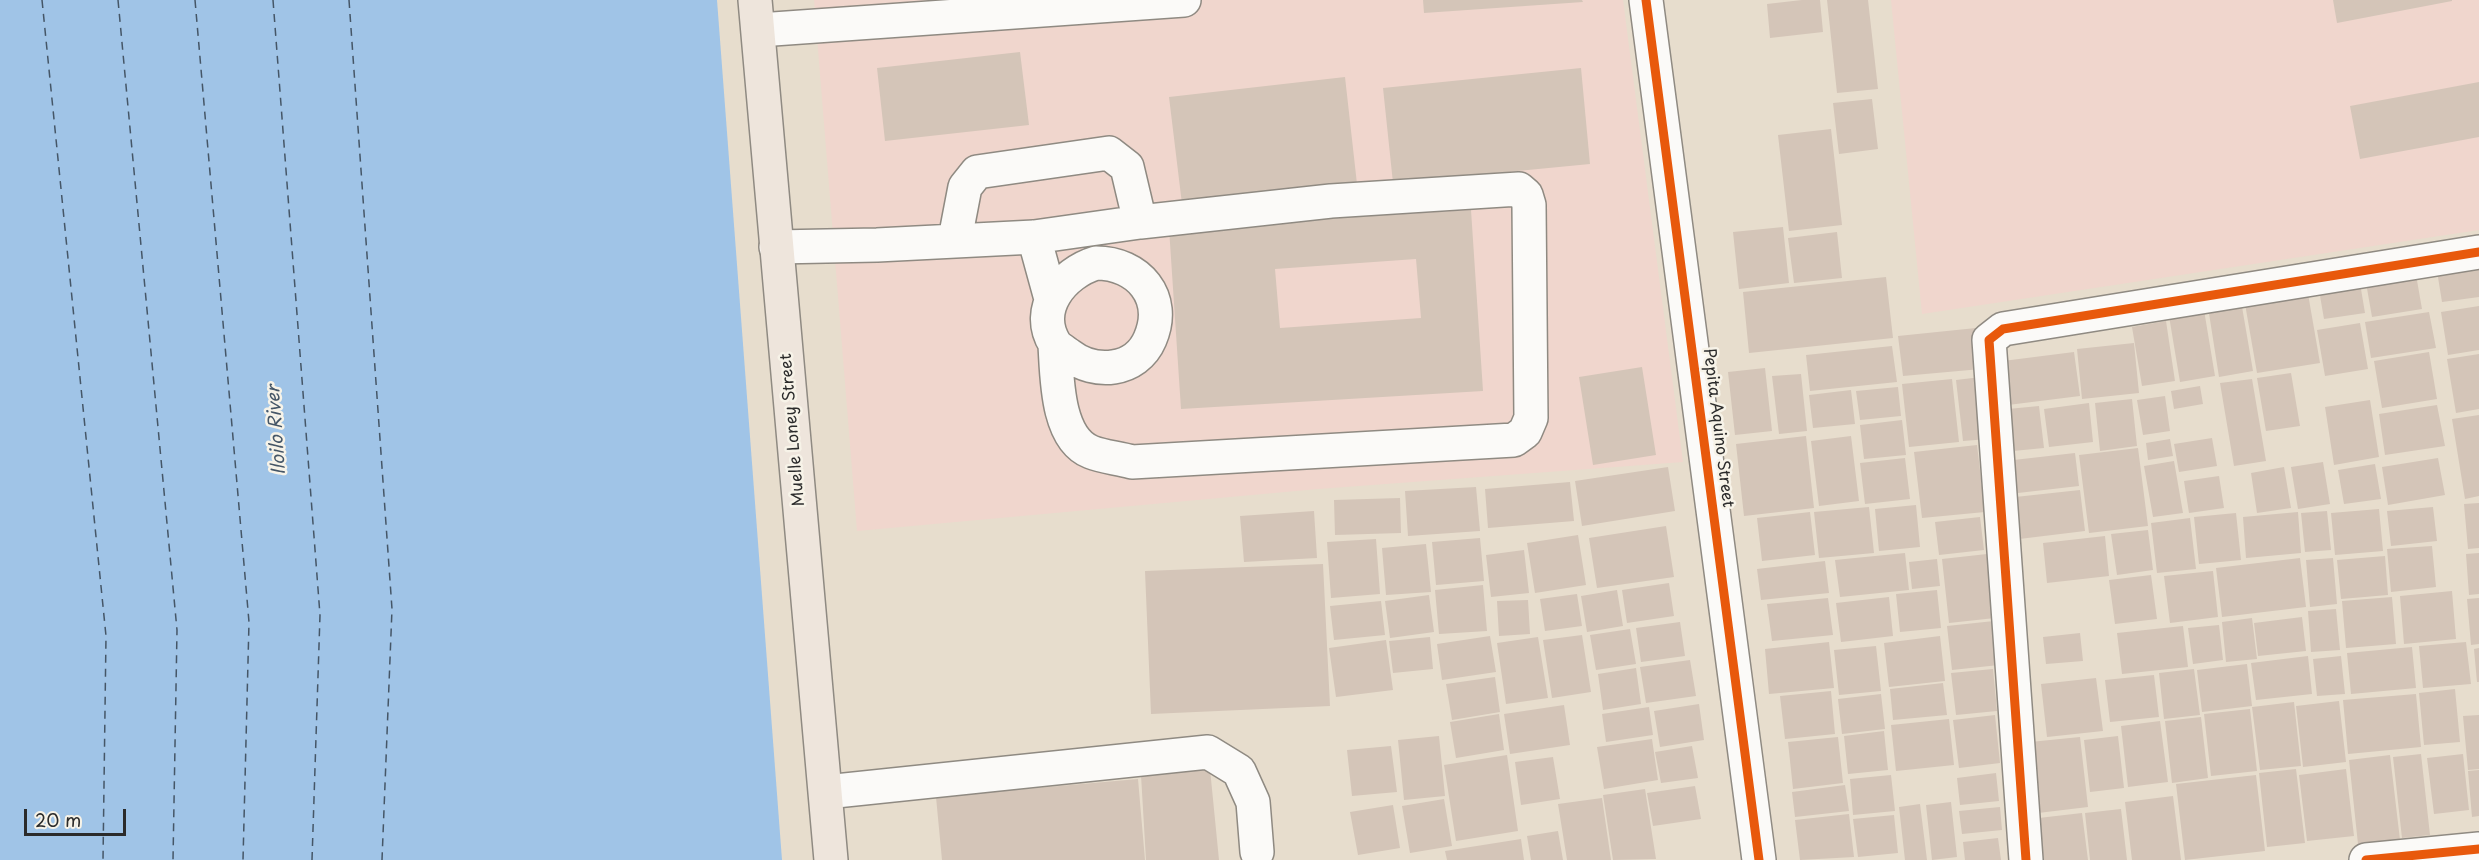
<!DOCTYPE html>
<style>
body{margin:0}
#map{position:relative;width:2479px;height:860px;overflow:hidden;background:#e7ddcd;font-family:"Playpen Sans",sans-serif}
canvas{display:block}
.scale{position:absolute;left:24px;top:809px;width:102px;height:27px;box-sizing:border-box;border:3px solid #2b2b2b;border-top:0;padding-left:8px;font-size:18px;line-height:21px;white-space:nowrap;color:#2b2b2b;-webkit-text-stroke:4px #f7f3e8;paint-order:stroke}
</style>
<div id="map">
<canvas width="2479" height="860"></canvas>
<div class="scale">20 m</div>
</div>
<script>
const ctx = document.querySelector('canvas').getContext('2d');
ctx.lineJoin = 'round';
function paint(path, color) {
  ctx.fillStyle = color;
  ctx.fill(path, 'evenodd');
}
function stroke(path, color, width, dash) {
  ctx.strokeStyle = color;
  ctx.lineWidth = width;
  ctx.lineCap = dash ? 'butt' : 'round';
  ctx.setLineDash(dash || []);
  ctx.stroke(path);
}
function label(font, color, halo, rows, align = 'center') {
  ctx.font = font + ' "Playpen Sans",sans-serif';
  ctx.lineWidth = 5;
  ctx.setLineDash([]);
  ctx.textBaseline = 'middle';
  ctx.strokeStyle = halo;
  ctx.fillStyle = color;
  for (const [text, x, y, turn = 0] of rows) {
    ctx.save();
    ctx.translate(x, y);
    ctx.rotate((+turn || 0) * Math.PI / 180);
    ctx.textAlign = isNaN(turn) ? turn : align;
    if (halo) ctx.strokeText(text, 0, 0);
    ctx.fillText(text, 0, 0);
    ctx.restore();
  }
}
const built = new Path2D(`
 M814 0H1623L1683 462 1318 489 857 531Z
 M1891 0H2479V230L1922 314Z`);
const water = new Path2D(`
 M0 0H717L782 860H0Z`);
const ferry = new Path2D(`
 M42 0 106 636 103 860
 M118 0 177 630 173 860
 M195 0 249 622 243 860
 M273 0 320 615 312 860
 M349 0 392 609 382 860`);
const building = new Path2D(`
 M1423 0H1582L1583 2 1424 13Z
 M1802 0H1820L1823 32 1770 38 1767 4Z
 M1827 0H1868L1878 89 1837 93Z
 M2333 0H2452V1L2337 23Z
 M1020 52 1029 125 885 141 877 68Z
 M1581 68 1590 164 1393 183 1383 88Z
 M1345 77 1357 184 1182 204 1169 97Z
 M2479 82V137L2360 159 2350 106Z
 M1872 99 1878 149 1839 154 1833 103Z
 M1831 129 1842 225 1789 231 1778 135Z
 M1471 210 1483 391 1181 409 1169 228ZM1416 259 1421 318 1280 328 1275 269Z
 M1783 227 1789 283 1739 289 1733 232Z
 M1837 232 1842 278 1794 283 1788 238Z
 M2479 258V297L2442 302 2436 265Z
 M2415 269 2422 309 2372 317 2365 277Z
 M1886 277 1893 338 1749 353 1743 292Z
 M2359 277 2365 313 2324 319 2318 284Z
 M2307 288 2320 363 2257 373 2244 298Z
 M2241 301 2253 371 2219 377 2208 307Z
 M2479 306V350L2448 355 2441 312Z
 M2204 310 2215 376 2180 382 2169 316Z
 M2429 312 2436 348 2371 358 2365 322Z
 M2166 321 2175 381 2142 386 2132 327Z
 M2360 323 2368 369 2325 376 2317 330Z
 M1976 328 1981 369 1903 376 1898 336Z
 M2134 343 2139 393 2082 399 2077 349Z
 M1892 346 1897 382 1810 391 1806 355Z
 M2074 352 2080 396 2008 405 2003 361Z
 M2429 352 2437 399 2382 408 2374 361Z
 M2479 354V409L2456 413 2447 359Z
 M1642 367 1656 455 1593 465 1579 377Z
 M1765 368 1772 431 1735 435 1728 372Z
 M2291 373 2300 426 2266 431 2257 378Z
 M1801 374 1807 431 1779 434 1772 376Z
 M1981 377 1988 439 1963 441 1956 380Z
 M1952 379 1959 442 1909 447 1902 384Z
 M2252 379 2266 461 2234 466 2220 383Z
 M2200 386 2203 404 2174 409 2171 391Z
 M1898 387 1901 416 1860 420 1856 391Z
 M1851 390 1855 424 1813 428 1809 395Z
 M2165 396 2170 431 2143 435 2137 400Z
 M2132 399 2137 446 2100 451 2095 403Z
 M2370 400 2379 457 2334 465 2325 407Z
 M2089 403 2093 442 2049 447 2044 409Z
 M2437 405 2445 446 2385 455 2379 414Z
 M2039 406 2044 448 2013 451 2008 409Z
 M2479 415V496L2465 499 2452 419Z
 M1902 420 1906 455 1864 459 1860 425Z
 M1806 436 1814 508 1744 516 1736 444Z
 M1851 436 1859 501 1819 506 1811 441Z
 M2212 438 2217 466 2179 472 2174 444Z
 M2170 439 2173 456 2148 460 2146 443Z
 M1977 445 1985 512 1922 518 1914 452Z
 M2138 448 2148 526 2089 533 2079 455Z
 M2075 453 2079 486 2009 494 2005 461Z
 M1905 458 1910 499 1865 504 1860 463Z
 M2438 458 2445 495 2388 505 2382 467Z
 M2174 461 2183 513 2153 517 2144 466Z
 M2323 462 2330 504 2298 509 2291 467Z
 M2375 464 2381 499 2344 504 2338 470Z
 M1668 467 1675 511 1582 526 1575 481Z
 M2284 467 2291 508 2257 513 2251 473Z
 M2219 476 2224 508 2189 513 2184 481Z
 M1570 482 1574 521 1488 528 1485 489Z
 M1476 487 1480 531 1408 536 1405 491Z
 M2080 490 2085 531 2011 540 2006 498Z
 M1400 498 1401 533 1335 535 1334 500Z
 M2479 503V548L2468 549 2464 504Z
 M1916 505 1920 547 1879 551 1875 509Z
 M1869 507 1874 553 1819 558 1814 512Z
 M2433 507 2437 541 2391 546 2387 511Z
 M2379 509 2383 551 2335 555 2331 513Z
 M1314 511 1317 558 1244 562 1240 516Z
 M2327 511 2331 550 2305 552 2301 513Z
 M1810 512 1815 555 1762 561 1757 518Z
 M2298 512 2301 553 2246 558 2243 517Z
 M2236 513 2241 560 2199 564 2194 517Z
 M1980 517 1984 550 1939 555 1935 522Z
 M2190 518 2196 569 2157 573 2151 523Z
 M1666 526 1674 577 1597 588 1589 538Z
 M2148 530 2153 570 2117 575 2111 534Z
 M1578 535 1586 585 1535 593 1527 543Z
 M2105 536 2109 576 2047 583 2043 543Z
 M1480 538 1484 581 1436 585 1432 542Z
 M1376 539 1380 594 1331 598 1327 542Z
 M1426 544 1431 592 1386 595 1382 548Z
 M2432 546 2436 587 2391 592 2387 549Z
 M1524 550 1529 593 1491 597 1486 555Z
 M1905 553 1909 590 1840 597 1835 560Z
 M2479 553V594L2469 595 2466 554Z
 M1987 554 1995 618 1949 623 1942 559Z
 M2385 556 2388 595 2341 599 2337 560Z
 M2300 558 2306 607 2222 617 2216 568Z
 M2333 558 2337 604 2310 607 2306 560Z
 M1937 559 1940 586 1912 589 1909 562Z
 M1825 561 1829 593 1761 600 1757 569Z
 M1323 564 1330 706 1151 714 1145 571Z
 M2213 571 2218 617 2170 623 2164 576Z
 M2151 575 2157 619 2115 624 2109 580Z
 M1669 583 1674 616 1627 623 1622 590Z
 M1483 585 1487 631 1439 634 1435 590Z
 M1617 590 1623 626 1587 632 1581 596Z
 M1937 590 1941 628 1900 632 1896 594Z
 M2452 591 2456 639 2404 644 2400 596Z
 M1577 594 1582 626 1545 631 1540 599Z
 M1429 595 1434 632 1390 638 1385 601Z
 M1889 597 1893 636 1841 642 1836 603Z
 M2392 597 2396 644 2346 648 2342 601Z
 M1828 598 1833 635 1772 641 1767 604Z
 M2479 598V644L2471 645 2467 599Z
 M1528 600 1530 634 1499 636 1497 601Z
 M1381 601 1385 635 1334 640 1330 606Z
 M2336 609 2340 650 2311 652 2308 611Z
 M2302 617 2306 651 2258 656 2254 623Z
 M2252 618 2257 659 2226 662 2222 622Z
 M1994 621 1999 665 1952 670 1947 626Z
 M1680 622 1685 656 1641 662 1636 628Z
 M2219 625 2223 660 2193 664 2188 628Z
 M2183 626 2188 667 2122 674 2117 633Z
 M1630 629 1636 664 1596 670 1590 635Z
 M2080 633 2083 661 2046 664 2043 637Z
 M1582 635 1591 692 1552 698 1543 640Z
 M1490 636 1496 672 1442 680 1437 644Z
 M1940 636 1945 681 1889 687 1884 643Z
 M1430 637 1433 669 1393 673 1389 641Z
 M1538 637 1548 698 1506 704 1497 643Z
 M1386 640 1393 690 1336 697 1329 648Z
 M1829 642 1834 688 1769 694 1765 649Z
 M2466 642 2471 684 2423 688 2419 646Z
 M1876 646 1881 691 1839 695 1834 650Z
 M2412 647 2416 688 2351 694 2347 653Z
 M2479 648V682H2477L2474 649Z
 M2308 656 2312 694 2256 700 2251 663Z
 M2341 656 2345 694 2317 696 2313 659Z
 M1690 660 1696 696 1646 703 1640 667Z
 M2247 664 2252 706 2202 712 2197 670Z
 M1636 668 1641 704 1603 710 1598 674Z
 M1993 669 1997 711 1956 715 1951 673Z
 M2194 669 2200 715 2164 719 2159 673Z
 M2154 675 2159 717 2110 722 2105 680Z
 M1495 677 1500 712 1452 720 1446 684Z
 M2096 678 2103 731 2047 737 2041 684Z
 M1943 683 1947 715 1893 720 1890 689Z
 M2455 689 2460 742 2424 745 2419 693Z
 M1831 691 1835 734 1785 739 1780 696Z
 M1881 694 1885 729 1842 734 1838 699Z
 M2416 694 2421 747 2348 754 2343 700Z
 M2339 701 2346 762 2303 767 2296 706Z
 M2294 702 2301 766 2260 770 2252 707Z
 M1699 704 1704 740 1660 747 1654 711Z
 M1564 705 1570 745 1510 754 1504 714Z
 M1649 707 1653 735 1606 742 1602 714Z
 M2250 709 2257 771 2211 776 2204 714Z
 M1499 714 1504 750 1456 758 1450 722Z
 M1995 715 2000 763 1959 768 1953 720Z
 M2479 715V769L2468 770 2463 716Z
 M2201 717 2208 778 2172 783 2165 721Z
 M1949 719 1954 765 1896 771 1891 725Z
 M2160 721 2168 782 2128 787 2121 726Z
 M1884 731 1888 770 1848 774 1844 736Z
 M1439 736 1445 796 1404 800 1398 740Z
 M2118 736 2124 788 2090 792 2084 740Z
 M1838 737 1843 783 1793 789 1788 742Z
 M2080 737 2088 807 2038 813 2030 742Z
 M1652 739 1658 780 1604 789 1597 747Z
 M1391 746 1397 792 1352 796 1347 750Z
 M1692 746 1698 778 1661 783 1655 752Z
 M2421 754 2430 835 2402 838 2393 757Z
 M2463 754 2469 810 2434 814 2427 758Z
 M1507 755 1518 831 1456 841 1444 765Z
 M2390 755 2400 840 2358 844 2349 760Z
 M1553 757 1560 799 1521 805 1515 762Z
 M1210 769 1219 860H1146L1141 775Z
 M2296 769 2305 843 2267 847 2259 773Z
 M2346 769 2354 836 2307 841 2299 775Z
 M2479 770V816L2472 817 2468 771Z
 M1996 773 1999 801 1960 805 1957 778Z
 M1891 775 1895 811 1853 815 1850 779Z
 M2256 775 2265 851 2185 860 2176 784Z
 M1138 779 1145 860H942L936 797Z
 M1845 785 1849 811 1795 817 1792 792Z
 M1695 786 1701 819 1653 826 1647 793Z
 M1645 789 1656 859 1613 860 1603 795Z
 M2173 796 2181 860H2132L2125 802Z
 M1602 798 1611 860H1567L1558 804Z
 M1444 799 1452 846 1410 853 1402 806Z
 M1951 802 1957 857 1932 860 1926 805Z
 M1920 804 1927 860H1905L1899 807Z
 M1393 805 1400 848 1358 855 1350 812Z
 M2000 807 2002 830 1962 834 1959 811Z
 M2121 809 2127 860H2090L2085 813Z
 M2082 813 2088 860H2035L2030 819Z
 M1849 814 1854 857 1800 860 1795 820Z
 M1894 815 1898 853 1858 857 1853 819Z
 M1558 831 1563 860H1531L1527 836Z
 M1998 838 2001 860H1965L1963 842Z
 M1521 839 1524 860H1447L1445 851Z`);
const minor = new Path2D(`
 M1646 0 1759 860
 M759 30 1184 0
 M1034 237 1051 299
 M955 239 965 187 977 172 1109 153 1127 167 1140 222
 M776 247 877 245 1034 237 1140 222 1331 201 1519 189 1526 195 1529 205 1531 418 1525 432 1514 440 1132 462C1119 458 1103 457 1091 452 1056 438 1057 375 1055 345
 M1096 263C1138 263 1168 297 1150 339 1136 372 1095 375 1069 355 1065 352 1058 348 1055 344 1033 309 1063 273 1096 263Z
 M826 792 1208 752 1239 771 1253 802 1257 852
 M2026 860 1989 340 2003 329 2479 252
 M2366 860 2479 849`);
const major = new Path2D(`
 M755 0 831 860`);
const cycleway = new Path2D(`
 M1646 0 1759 860
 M2026 860 1989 340 2003 329 2479 252
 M2366 860 2479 849`);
const streetNames = [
 ["Pepita Aquino Street",1718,428,83],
 ["Muelle Loney Street",793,430,-95]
];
const waterNames = [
 ["Iloilo River",277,430,-94]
];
paint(built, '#f0d6cd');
paint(water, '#a0c4e7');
stroke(ferry, '#455667', 1.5, [8, 6]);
paint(building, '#d4c5b8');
stroke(minor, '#8f8a82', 36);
stroke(major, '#8f8a82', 36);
stroke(minor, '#fbfaf8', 33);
stroke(major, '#eee5dc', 33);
stroke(cycleway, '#e8590c', 9);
label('16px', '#2b2b2b', '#f7f3e8', streetNames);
label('italic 18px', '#455667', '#f7f3e8', waterNames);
</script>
